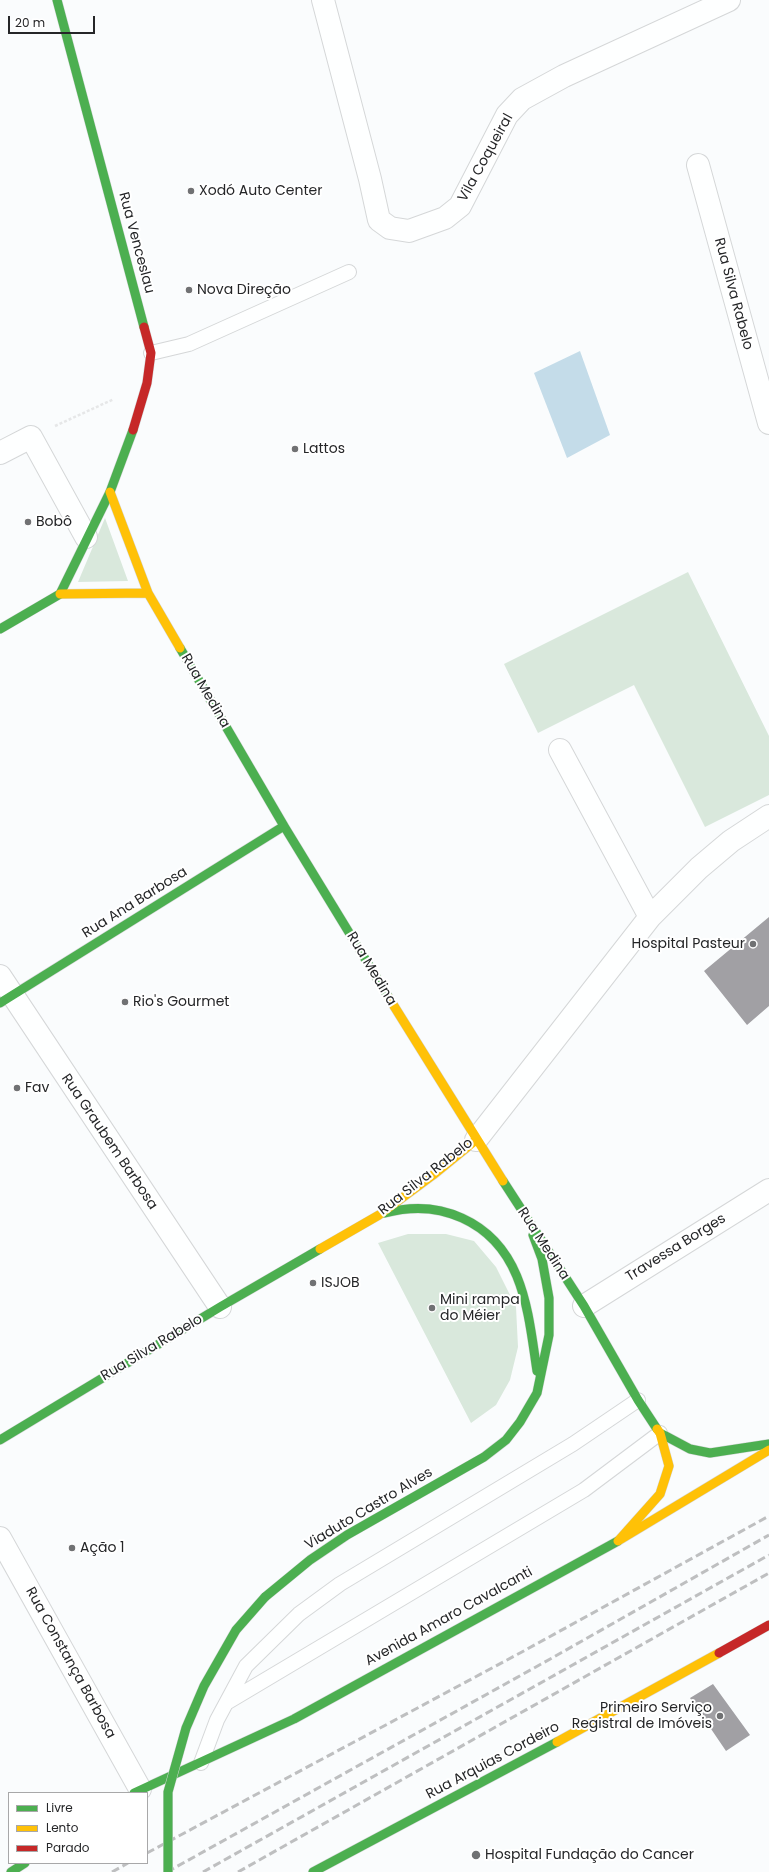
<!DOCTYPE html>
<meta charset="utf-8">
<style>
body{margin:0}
#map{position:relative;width:769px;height:1872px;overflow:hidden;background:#fafcfd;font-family:Poppins,sans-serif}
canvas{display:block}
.legend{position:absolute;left:8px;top:1792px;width:140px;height:72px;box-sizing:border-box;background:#fff;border:1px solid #a8a8a9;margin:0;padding:5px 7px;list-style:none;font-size:12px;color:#252628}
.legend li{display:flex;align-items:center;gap:8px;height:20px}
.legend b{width:20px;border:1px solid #a8a8a9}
.scale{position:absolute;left:8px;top:16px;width:87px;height:18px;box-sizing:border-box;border:2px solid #252628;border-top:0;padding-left:5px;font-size:12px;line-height:14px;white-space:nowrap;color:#252628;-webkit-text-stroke:3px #fff;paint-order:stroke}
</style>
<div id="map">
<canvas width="769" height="1872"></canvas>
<ul class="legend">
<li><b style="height:5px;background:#4caf50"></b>Livre</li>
<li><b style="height:5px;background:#ffc107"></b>Lento</li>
<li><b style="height:5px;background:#c62828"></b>Parado</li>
</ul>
<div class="scale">20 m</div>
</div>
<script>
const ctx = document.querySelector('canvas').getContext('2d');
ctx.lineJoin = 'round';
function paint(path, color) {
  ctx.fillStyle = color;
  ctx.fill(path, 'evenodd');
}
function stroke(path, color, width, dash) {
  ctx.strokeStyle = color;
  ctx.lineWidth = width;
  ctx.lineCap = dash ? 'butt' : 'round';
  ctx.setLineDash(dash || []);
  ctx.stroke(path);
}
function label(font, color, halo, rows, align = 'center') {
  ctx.font = font + ' Poppins,sans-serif';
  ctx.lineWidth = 4;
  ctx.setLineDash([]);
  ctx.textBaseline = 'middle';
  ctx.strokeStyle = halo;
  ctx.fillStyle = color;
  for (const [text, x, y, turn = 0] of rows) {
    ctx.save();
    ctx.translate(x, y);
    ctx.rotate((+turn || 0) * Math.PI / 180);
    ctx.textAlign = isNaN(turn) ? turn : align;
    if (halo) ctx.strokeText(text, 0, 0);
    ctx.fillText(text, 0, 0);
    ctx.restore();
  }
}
const green = new Path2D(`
 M105 518 128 581 78 582Z
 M688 572 769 736V795L705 827 634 685 538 733 504 664Z
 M408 1234H446L474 1241 496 1267 516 1307 518 1347 510 1380 496 1405 471 1423 378 1243Z`);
const water = new Path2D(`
 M580 351 610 435 567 458 534 373Z`);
const building = new Path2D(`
 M769 917V1006L747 1025 704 971Z
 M713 1684 750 1735 726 1751 690 1698Z`);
const path = new Path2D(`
 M55 426 114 399`);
const lane = new Path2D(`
 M151 353 189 344 349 272
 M228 1702 584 1490 660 1433
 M201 1763 217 1720 246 1666 299 1614 340 1584 573 1444 638 1400`);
const street = new Path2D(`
 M323 0 370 179 379 220 390 228 409 231 445 218 460 206 507 115 522 99 564 76 729 0
 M698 165 769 423
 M0 453 31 437 86 537
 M560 750 650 917
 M0 976 220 1307
 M476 1140 650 917 699 868 731 841 769 816
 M584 1306 769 1190
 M0 1538 140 1789`);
const fast = new Path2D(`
 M57 0 144 327
 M0 629 60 594 110 492 133 430
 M180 648 284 826
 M0 1003 284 826 389 998
 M503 1181 584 1306 638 1400 657 1429
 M385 1213C411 1206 438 1207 462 1218 524 1246 528 1312 537 1371
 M660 1433 690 1449 710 1453 769 1444
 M0 1440 220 1307 320 1249
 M265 1597 310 1560 347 1535 484 1457 506 1440 520 1422 537 1393 549 1335V1298L542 1259 533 1235
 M134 1793 294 1719 618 1541
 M11 1872 25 1863
 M313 1872 557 1742`);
const slow = new Path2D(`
 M110 492 148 593 180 648
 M60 594 148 593
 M389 998 503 1181
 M320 1249 379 1215 433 1175 476 1140
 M619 1540 660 1494 669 1466 660 1433 657 1429
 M618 1541 769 1450
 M557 1742 719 1653`);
const jam = new Path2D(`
 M133 430 147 383 151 353 144 327
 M719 1653 769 1625`);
const rail = new Path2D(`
 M147 1853 520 1653 769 1516
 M112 1872 128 1863
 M167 1872 552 1658 769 1535
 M203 1872 769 1555
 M238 1872 769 1573`);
const fastBridge = new Path2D(`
 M168 1872V1792L186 1728 204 1686 236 1630 265 1597`);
const markers = [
 [191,191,4,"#707173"],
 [189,290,4,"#707173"],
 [295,449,4,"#707173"],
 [28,522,4,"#707173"],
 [753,944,4,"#707173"],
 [125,1002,4,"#707173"],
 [17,1088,4,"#707173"],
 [313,1283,4,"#707173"],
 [432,1308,4,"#707173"],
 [72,1548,4,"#707173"],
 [720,1716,4,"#707173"],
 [476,1855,5,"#707173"]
];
const streetNames = [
 ["Vila Coqueiral",486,158,-61],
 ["Rua Venceslau",136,243,75],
 ["Rua Silva Rabelo",733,294,75],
 ["Rua Medina",205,691,60],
 ["Rua Ana Barbosa",135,903,-32],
 ["Rua Medina",371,969,59],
 ["Rua Graubem Barbosa",109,1142,56],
 ["Rua Silva Rabelo",426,1177,-38],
 ["Rua Medina",543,1244,57],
 ["Travessa Borges",676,1248,-32],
 ["Rua Silva Rabelo",152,1348,-31],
 ["Viaduto Castro Alves",369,1509,-31],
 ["Avenida Amaro Cavalcanti",449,1617,-29],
 ["Rua Constança Barbosa",70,1663,61],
 ["Rua Arquias Cordeiro",493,1761,-28]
];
const poiNames = [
 ["Xodó Auto Center",199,191],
 ["Nova Direção",197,290],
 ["Lattos",303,449],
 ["Bobô",36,522],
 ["Hospital Pasteur",745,944,"right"],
 ["Rio's Gourmet",133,1002],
 ["Fav",25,1088],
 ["ISJOB",321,1283],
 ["Mini rampa",440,1300],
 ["do Méier",440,1316],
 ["Ação 1",80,1548],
 ["Primeiro Serviço",712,1708,"right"],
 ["Registral de Imóveis",712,1724,"right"],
 ["Hospital Fundação do Cancer",485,1855]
];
paint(green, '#d9e8dc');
paint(water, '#c4dce9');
paint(building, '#a1a0a4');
stroke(lane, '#d5d7d8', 16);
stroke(street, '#d5d7d8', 24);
stroke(fast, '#d5d7d8', 10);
stroke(slow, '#d5d7d8', 10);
stroke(jam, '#d5d7d8', 10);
stroke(path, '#e6e7e8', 2.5, [3, 2]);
stroke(lane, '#feffff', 14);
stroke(street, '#feffff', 22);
stroke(fast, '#4caf50', 9);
stroke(slow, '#ffc107', 9);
stroke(jam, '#c62828', 9);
stroke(rail, '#bebfc0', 3, [8, 4]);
stroke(fastBridge, '#d5d7d8', 10, []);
stroke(fastBridge, '#4caf50', 9);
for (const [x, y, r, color] of markers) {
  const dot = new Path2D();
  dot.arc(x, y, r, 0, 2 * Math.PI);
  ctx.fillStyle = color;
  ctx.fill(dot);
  stroke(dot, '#fff', 1.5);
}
label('14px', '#252628', '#fff', streetNames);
label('14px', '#252628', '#fff', poiNames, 'left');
</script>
